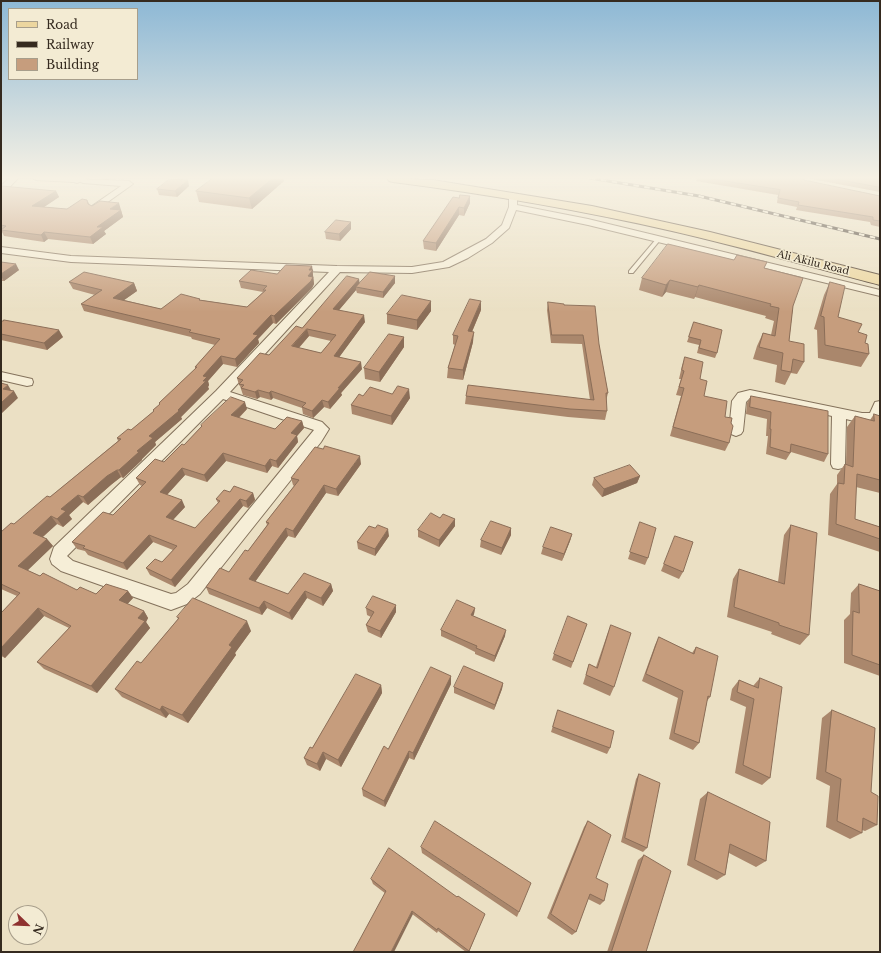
<!DOCTYPE html>
<style>
body{margin:0}
#map{position:relative;width:881px;height:953px;overflow:hidden;background:#ebe0c4;font-family:"Libre Baskerville",serif}
canvas{display:block}
.frame{position:absolute;inset:0;border:2px solid #352a1f;pointer-events:none}
.legend{position:absolute;left:8px;top:8px;width:130px;height:72px;box-sizing:border-box;background:#f3ebd3;border:1px solid #a79e8b;margin:0;padding:5px 7px;list-style:none;font-size:12px;color:#352a1f}
.legend li{display:flex;align-items:center;gap:8px;height:20px}
.legend b{width:20px;border:1px solid #a79e8b}
.north{position:absolute;left:8px;top:905px;width:40px;height:40px;box-sizing:border-box;background:#f3ebd3;border:1px solid #a79e8b;border-radius:50%;rotate:113deg;font-size:11px;font-weight:700;line-height:16px;text-align:center;color:#352a1f}
.north::after{content:'';display:block;margin:auto;width:14px;height:18px;background:#8f3230;clip-path:polygon(50% 0,100% 100%,50% 72%,0 100%)}
</style>
<div id="map">
<canvas width="881" height="953"></canvas>
<div class="frame"></div>
<ul class="legend">
<li><b style="height:5px;background:#ecd69f"></b>Road</li>
<li><b style="height:5px;background:#352a1f"></b>Railway</li>
<li><b style="height:11px;background:#c69d7d"></b>Building</li>
</ul>
<div class="north">N</div>
</div>
<script>
const ctx = document.querySelector('canvas').getContext('2d');
ctx.lineJoin = 'round';
function stroke(path, color, width, dash) {
  ctx.strokeStyle = color;
  ctx.lineWidth = width;
  ctx.lineCap = dash ? 'butt' : 'round';
  ctx.setLineDash(dash || []);
  ctx.stroke(path);
}
function paint(path, color) {
  ctx.fillStyle = color;
  ctx.fill(path, 'evenodd');
}
function label(font, color, halo, rows, align = 'center') {
  ctx.font = font + ' "Libre Baskerville",serif';
  ctx.lineWidth = 3;
  ctx.setLineDash([]);
  ctx.textBaseline = 'middle';
  ctx.strokeStyle = halo;
  ctx.fillStyle = color;
  for (const [text, x, y, turn = 0] of rows) {
    ctx.save();
    ctx.translate(x, y);
    ctx.rotate((+turn || 0) * Math.PI / 180);
    ctx.textAlign = isNaN(turn) ? turn : align;
    if (halo) ctx.strokeText(text, 0, 0);
    ctx.fillText(text, 0, 0);
    ctx.restore();
  }
}
const service = new Path2D(`
 M74 178H85L86 179 77 183 71 181Z
 M657 238 661 239 633 273H629V271Z`);
const minor = new Path2D(`
 M9 178H18L7 190H1V186Z
 M32 178H76L77 180 73 182 36 180Z
 M80 179 129 181 133 184 95 211 92 210 91 208 92 206 121 186 83 183 79 181Z
 M513 193 517 196V205L588 219 880 290V296L588 225 516 210 509 228 492 243 468 258 449 267 412 273 340 272 230 392 322 422 329 429 321 442 200 594 187 604 171 610 61 571 52 564 50 559 54 547 216 391 329 272 71 262 1 253V247L71 256 337 266 412 267 443 262 486 239 502 225 509 207V196ZM223 399 314 430 188 584 176 593 171 594 73 561 67 556Z
 M1 372 32 379 33 382 32 385 27 386 1 380Z
 M750 390 862 413H870L875 402 880 401V419L862 423 846 419 845 464 843 468 838 469 833 468 831 464 832 416 750 398 746 402 743 431 741 434 736 436 731 434 729 431 732 401 738 393Z`);
const primary = new Path2D(`
 M387 178 433 180 592 206 710 232 880 275V285C811 267 742 247 672 231 580 210 487 194 393 182L389 181Z`);
const rail = new Path2D(`
 M590 178 699 196 880 239`);
const wall = new Path2D(`
 M213 178H283L284 181 252 209 199 202 196 191Z
 M692 178H880V192L806 178 804 179V180L880 196V227L871 225 870 222 796 210 797 207 777 203 778 195 696 181 697 179Z
 M1 186 56 191 59 197 44 207 67 209 87 200 90 205 92 206 121 210 123 217 104 231 106 234 93 244 48 239 44 242 4 236 2 232H1Z
 M189 186 177 197 159 195 157 189Z
 M470 196V203L464 216 459 215 436 251 424 249 423 241 459 198Z
 M351 229 340 241 326 239 325 232Z
 M734 260 767 262 764 268 793 306 789 341 804 362 797 374 791 373 785 385 775 382 777 365 753 359 757 346 763 333 771 335 774 321 765 318 766 316 695 297 694 299 666 292 662 297 639 290 642 278Z
 M1 262 19 270 4 281H1Z
 M312 266 314 284 312 288 276 324 273 323 258 339 259 343 237 367 223 364 208 381 209 385 208 387 209 389 181 417 182 419 155 442 156 445 142 459V460L123 478 121 477 112 484 88 505 83 502 69 515 72 519 63 527 57 524 43 537 47 539 53 546 27 570 40 576 77 590 96 594 128 591 133 598 127 604 144 611 148 618 146 622 150 628 97 693 44 669 37 662 69 628 44 616 5 658 1 656V613L17 596 1 589V532L14 524 50 497 118 441 117 438 131 430 154 411 153 410 159 405V403L195 369V367L215 345 192 339 191 337 84 311 81 304 95 295 73 289 69 282 134 283 137 291 124 300 161 309 201 300 247 307 263 292 241 288 239 281 277 274Z
 M359 279V283H395L383 298 357 293 356 290 339 310 365 322 339 357 362 369 341 393 342 395 330 409 324 407 313 418 303 414 302 408 273 398 271 400 260 397 257 399 243 395 240 386 239 385 237 378 269 355 302 328ZM309 336 331 341 321 353 299 348Z
 M830 282 838 317 858 332 865 343 869 354 861 367 818 358 817 330 814 329 824 295Z
 M431 301V311L417 330 387 324V314Z
 M548 302 564 305 599 344 608 393 606 401 607 411 605 420 568 417 465 404 466 396 590 400 582 344 551 343 547 310Z
 M481 310 472 332 473 342 463 380 447 378 448 368 455 345 453 344V335Z
 M1 321 63 337 47 350 1 340Z
 M694 322 717 353 715 358 697 353 699 345 687 342Z
 M404 337V347L380 382 365 379 364 368Z
 M685 357 700 379 704 396 725 417 729 443 725 451 670 436 681 396 676 395 681 379H679L682 366Z
 M392 394 410 398 392 425 352 414 351 405 363 396Z
 M751 396 828 454 824 462 791 452 786 460 766 454 768 436H766L767 419 746 414 747 403Z
 M247 409 239 418 275 429 302 421 304 428 297 436 298 442 278 468 272 466 267 473 226 461 207 482 185 475 167 495 185 507 173 520 195 528 218 503 216 499 230 492 253 493 255 500 248 508 243 506 175 587 150 575 146 568 162 562 173 550 153 542 127 570 88 555 85 551 77 549 72 542 113 515 142 486 140 485 136 478 164 462 184 445 201 427V425Z
 M874 414 880 480V493L856 487 855 519 880 527V552L828 535 830 494 837 484V475L845 464 846 465 847 427 855 416 870 420Z
 M361 464 338 496 326 493 295 538 288 536 255 582 288 594 331 584 333 591 323 606 307 598 292 620 267 608 262 615 209 594 206 587 229 572 248 551 267 525 266 522 294 486 293 485 291 478Z
 M640 476 637 483 602 497 592 485 594 478Z
 M440 518 455 519V526L439 547 418 537V530Z
 M640 522 648 558 645 565 628 559Z
 M791 525 809 635 800 645 771 634 772 632 727 617 733 579 739 569 778 582 784 535Z
 M511 528V535L501 555 480 547 481 540Z
 M572 534 570 541 562 561 541 554 543 547Z
 M389 536 375 556 358 549 357 542Z
 M675 536 683 572 679 579 661 571Z
 M859 584 880 591V676L844 663V620L850 614 851 593Z
 M366 608 396 612 381 638 368 632 366 625 371 617 367 615Z
 M475 608 474 614 473 616 505 636 494 662 475 654V652L463 646 441 636V630Z
 M177 617 251 631 235 653 236 655 188 723 169 714 166 718 122 697 115 689 141 663 178 619Z
 M587 624 571 668 552 660 554 654Z
 M611 625 614 687 610 696 583 684 589 664 596 667 607 635Z
 M659 637 692 653 696 647 710 697 707 701 699 743 693 750 669 739 678 698 642 681 655 645Z
 M451 676V684L414 760 409 758 385 807 363 796 362 789 388 749Z
 M760 678 770 778 762 785 735 773 746 707 730 700 732 689 739 680 753 686Z
 M503 683 502 689 494 710 454 693V687Z
 M381 685 382 693 341 767 326 759 320 771 307 765 304 758 312 748Z
 M558 710 610 748 607 754 551 732Z
 M832 710 871 792 877 825 865 831 862 830V833L850 839 826 827 830 786 816 779 822 718Z
 M639 774 647 848 643 852 621 842 636 779Z
 M708 792 766 861 756 867 729 853 725 875 717 880 687 865 700 799Z
 M588 821 596 878 604 901 600 905 588 899 576 932 572 935 547 918 584 827Z
 M421 847 519 912 517 917 422 853Z
 M644 855 646 952H607L638 860Z
 M371 879 483 918 469 952H466L438 931 437 933 373 884Z`);
const shadedWall = new Path2D(`
 M273 178H283L284 181 252 209 249 198Z
 M188 180 189 186 177 197 175 191Z
 M56 191 59 197 35 213 32 206Z
 M470 196V203L464 216V208Z
 M119 203 123 217 104 231 106 234 93 244 90 237 110 209Z
 M459 207V215L436 251V243Z
 M351 222V229L340 241 339 234Z
 M44 232 48 239 44 242 41 235Z
 M16 264 19 270 4 281 1 276V274Z
 M312 266 314 284 312 288 276 324 274 316 308 276 309 270Z
 M395 276V283L383 298V292Z
 M359 279 360 285 356 287V290L334 316 333 309Z
 M670 280 666 292 662 297 666 285Z
 M134 283 137 291 117 305 113 298Z
 M699 285 695 297 694 299 698 287Z
 M431 301V311L417 330V320Z
 M481 301V310L468 341V331Z
 M271 315 273 323 258 339 259 343 237 367 235 359 253 334Z
 M364 315 365 322 335 363 334 356Z
 M307 329 309 336 294 353 292 346Z
 M59 330 63 337 47 350 44 343Z
 M474 332 473 342 463 380V370Z
 M404 337V347L380 382 379 372Z
 M221 356 223 364 208 381 209 385 208 387 209 389 181 417 182 419 155 442 156 445 142 459V460L123 478 119 470 137 451 149 436 178 410 203 381V376Z
 M361 362 362 369 341 393 342 395 330 409 328 402 338 388Z
 M8 385 12 392 14 391 18 398 1 414V403L3 389Z
 M409 389 410 398 392 425 391 416Z
 M258 390 260 397 257 399 255 392Z
 M271 391 273 398 271 400 269 393Z
 M322 400 324 407 313 418 312 411Z
 M245 402 247 409 234 422 231 415Z
 M302 421 304 428 297 436 298 442 278 468 276 461 291 433Z
 M223 453 226 461 207 482 204 475Z
 M360 456 361 464 338 496 336 489Z
 M270 459 272 466 267 473 265 466Z
 M182 468 185 475 163 499 160 492Z
 M117 470 121 477 112 484 88 505 83 497 107 476Z
 M640 476 637 483 602 497 604 489Z
 M324 485 326 493 295 538 293 531Z
 M253 493 255 500 248 508 246 501Z
 M78 495 83 502 69 515 72 519 63 527 57 519 61 509Z
 M240 499 243 506 175 587 171 580Z
 M182 500 185 507 169 524 166 517Z
 M51 516 57 524 39 540 33 533Z
 M455 519V526L439 547V540Z
 M286 528 288 536 252 586 249 579Z
 M511 528V535L501 555 502 548Z
 M388 529 389 536 375 556V549Z
 M572 534 570 541 562 561 564 554Z
 M149 535 153 542 127 570 123 563Z
 M47 539 53 546 24 574 18 566Z
 M331 584 333 591 323 606 321 598Z
 M128 591 133 598 124 608 119 600Z
 M305 591 307 598 292 620 289 613Z
 M264 601 267 608 262 615 259 608Z
 M396 605V612L381 638 380 631Z
 M38 608 44 616 5 658 1 654V648Z
 M475 608 474 614 470 622 471 615Z
 M144 611 148 618 146 622 150 628 97 693 91 686 138 618Z
 M247 621 251 631 235 653 236 655 188 723 182 715 229 645Z
 M506 630 505 636 494 662 495 656Z
 M451 676V684L414 760 413 753Z
 M503 683 502 689 494 710 495 705Z
 M381 685 382 693 341 767 338 760Z
 M162 706 169 714 166 718 160 710Z
 M409 751V758L385 807 384 801Z
 M323 752 326 759 320 771 317 764Z
 M412 911 413 914 394 952H391Z`);
const building = new Path2D(`
 M213 178H273L249 198 196 191Z
 M706 178H804V180L880 196V221L873 220V217L798 205 799 202 778 198 780 190Z
 M831 178H880V187Z
 M170 179 188 180 175 191 157 189Z
 M1 186H2L56 191 32 206 67 209 82 199 87 200 88 204 92 206 100 201 119 203 110 209 121 210 97 227H103L90 237 44 232 41 235 1 230 6 226 1 225Z
 M460 195 470 196 464 208 459 207 436 243 423 241 453 197 459 198Z
 M336 220 351 222 339 234 325 232Z
 M668 244 734 260 737 255 767 262 764 268 803 278 793 306 789 341 804 344V362L793 359 791 372 781 370 783 353 759 347 763 333 775 336 779 308 770 306 771 304 699 285 698 287 670 280 666 285 642 278Z
 M1 262 16 264 1 274Z
 M286 265 312 266 309 270H313L308 276 313 277 311 281 274 316 271 315 253 334 258 335 235 359 221 356 203 376 207 377 203 381H206L178 410 179 411 149 436 153 438 137 451 139 452 119 470H117L107 476 83 497 78 495 61 509 66 511 57 519 51 516 33 533 47 539 18 566 40 576 43 573 77 590 80 587 96 594 106 584 128 591 119 600 144 611 138 618 145 621 91 686 37 662 71 626 38 608 1 648V613L20 593 1 584V532L11 523 14 524 47 496 50 497 121 439 117 438 128 429 131 430 154 411 153 410 160 404 159 403 197 367H195L220 339 189 332 191 330 81 304 102 290 69 282 84 272 134 283 113 298 161 309 181 294 200 299 199 300 247 307 266 290H263L267 286 239 281 251 270 277 274Z
 M370 272 395 276 383 292 356 287Z
 M347 276 359 279 333 309 364 315 334 356 361 362 338 388H340L328 402 322 400 312 411 302 407 306 403 271 391 269 393 258 390 255 392 241 388 244 385 239 384 243 380 237 378 260 353 269 355 296 326 302 328ZM307 329 336 335 321 353 292 346Z
 M830 282 845 286 838 317 862 324 858 332 867 335 865 343 868 344 869 354 825 345 824 317 821 316Z
 M402 295 431 301 417 320 387 314Z
 M470 299 481 301 468 331 474 332 463 370 448 368 458 336 453 335Z
 M548 302 564 304V305L595 306 599 344 608 393H606L607 411 570 409 466 396 468 385 594 400 583 335H552Z
 M4 320 59 330 44 343 1 334V321H3Z
 M694 322 722 330 717 353 699 348 701 340 689 337Z
 M389 334 404 337 379 372 364 368Z
 M685 357 703 362 700 379 707 381 704 396 727 401 725 417 732 418 731 423 733 426 729 443 673 427 684 388 679 387 684 371 682 370Z
 M1 383 8 385 3 389 14 391 1 403Z
 M398 386 409 389 391 416 351 405 359 394 363 396 370 387 392 394Z
 M751 396 828 411V454L791 444 790 453 770 447 771 429H770L771 412 750 407Z
 M231 397 245 402 231 415 275 429 287 417 302 421 291 433 297 435 276 461 270 459 265 466 223 453 204 475 182 468 160 492 182 500 166 517 195 528 220 501 216 499 224 490 230 492 234 486 253 493 246 501 240 499 171 580 146 568 155 559 162 562 177 546 149 535 123 563 83 548 85 546 72 542 103 512 113 515 146 482 136 478 155 459 164 462 182 444 184 445 202 426 201 425Z
 M874 414 880 416V480L857 474 855 519 880 527V539L836 524 838 483 844 484 845 464 853 467 855 416 874 421Z
 M325 446 360 456 336 489 324 485 293 531 286 528 249 579 288 594 304 573 331 584 321 598 305 591 289 613 264 601 259 608 206 587 220 568 229 572 245 550 248 551 269 523 266 522 299 480 291 478 315 447 323 449Z
 M630 465 640 476 604 489 594 478Z
 M431 513 440 518 443 514 455 519 439 540 418 530Z
 M491 521 511 528 502 548 481 540Z
 M640 522 656 528 648 558 630 552Z
 M378 525 388 529 375 549 357 542 369 526 375 528Z
 M791 525 817 533 809 635 779 625V623L734 607 739 569 784 584Z
 M551 527 572 534 564 554 543 547Z
 M675 536 693 542 683 572 664 564Z
 M859 584 880 591V665L852 655 853 611 859 613Z
 M373 596 396 605 380 631 366 625 374 612 366 608Z
 M193 598 247 621 229 645 232 647 182 715 162 706 160 710 115 689 137 661 141 663 179 618 177 617Z
 M457 600 475 608 471 615 506 630 495 656 476 648 477 646 463 640 441 630Z
 M568 616 587 624 573 662 554 654Z
 M611 625 631 633 614 687 586 675 589 664 597 668Z
 M659 637 694 654 696 647 718 656 710 697 708 696 699 743 674 733 683 691 646 674Z
 M464 666 503 683 495 705 454 687Z
 M431 667 451 676 413 753 409 751 384 801 362 789 384 746 388 749Z
 M356 674 381 685 338 760 323 752 317 764 304 758 310 747 312 748Z
 M760 678 782 687 770 778 743 765 754 699 737 692 739 680 758 688Z
 M558 710 614 731 610 748 553 727Z
 M832 710 875 728 871 792 878 796 877 825 863 818 862 833 837 821 841 779 826 772Z
 M639 774 660 783 647 848 625 838Z
 M708 792 770 822 766 861 730 844 725 875 695 860Z
 M435 821 531 883 519 912 421 847Z
 M588 821 611 835 596 878 608 884 604 901 590 894 576 932 551 914Z
 M389 848 457 897 458 896 485 914 469 951 438 928 437 930 412 911 391 952H353L386 891 371 879Z
 M644 855 671 871 646 952H613L612 951Z`);
const farStreetnames = [
 ["Ali Akilu Road",813,263,14]
];
stroke(service, '#84725c', 2);
stroke(minor, '#84725c', 2);
stroke(primary, '#524130', 2);
paint(service, '#f6eed7');
paint(minor, '#f6eed7');
paint(primary, '#ecd69f');
stroke(rail, '#352a1f', 3);
stroke(rail, '#f3ebd3', 2, [5.5]);
paint(wall, '#aa876c');
paint(shadedWall, '#8b6e58');
paint(building, '#c69d7d');
stroke(building, '#8b6e58', 1);
const sky = ctx.createLinearGradient(0, 0, 0, 312);
sky.addColorStop(0, '#8db8d5');
sky.addColorStop(0.57, '#f6f1e4');
sky.addColorStop(1, '#f6f1e400');
ctx.fillStyle = sky;
ctx.fillRect(0, 0, 881, 312);
label('10px', '#352a1f', '#f3ebd3', farStreetnames);
</script>
